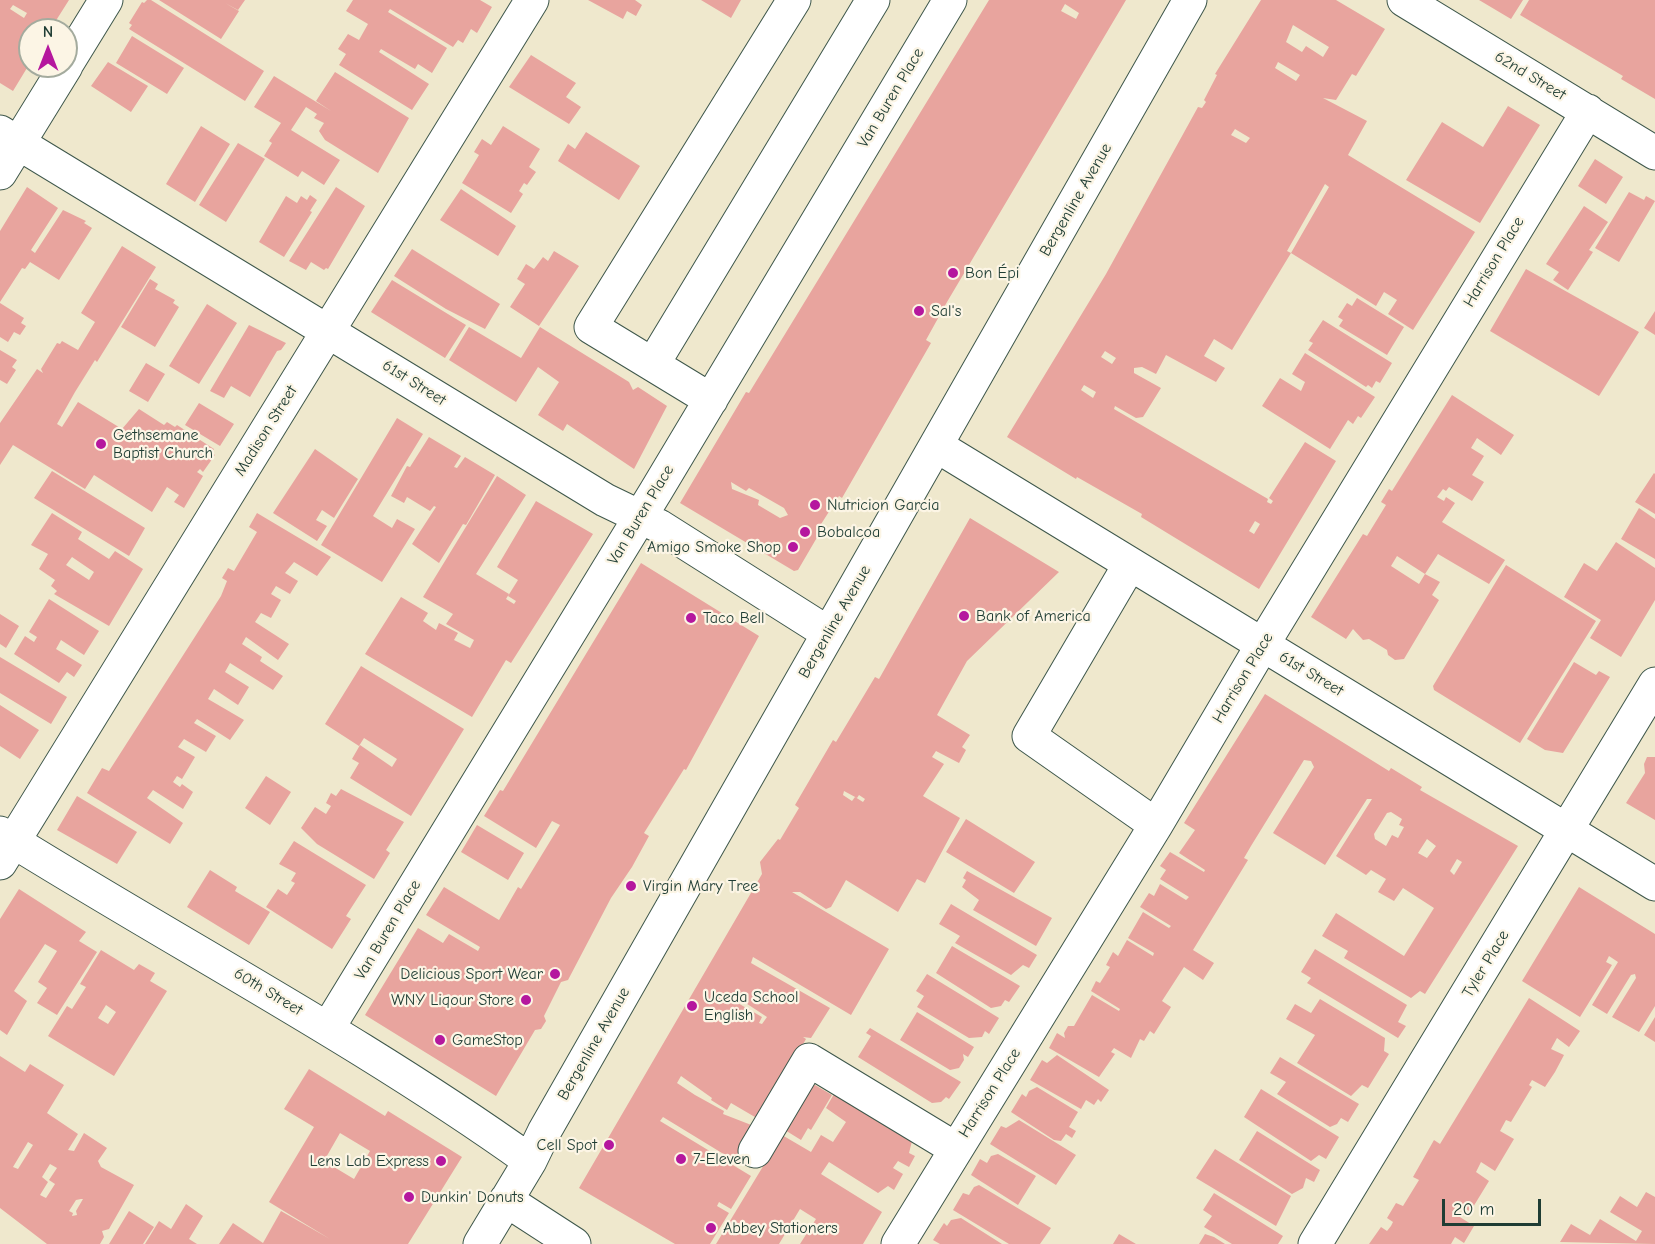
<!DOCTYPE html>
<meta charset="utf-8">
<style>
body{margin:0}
#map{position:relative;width:1655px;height:1244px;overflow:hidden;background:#efe8cd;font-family:"Comic Neue",sans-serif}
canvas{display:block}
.north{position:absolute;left:18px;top:18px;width:60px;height:60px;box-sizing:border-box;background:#fcf5e5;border:2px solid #a4ab9e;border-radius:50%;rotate:0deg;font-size:16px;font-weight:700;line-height:24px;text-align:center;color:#1f3d34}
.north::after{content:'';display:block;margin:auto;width:21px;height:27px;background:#b5179e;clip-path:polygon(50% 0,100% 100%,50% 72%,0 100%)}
.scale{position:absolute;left:1442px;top:1199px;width:99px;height:27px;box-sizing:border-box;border:3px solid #1f3d34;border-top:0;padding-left:8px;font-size:18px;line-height:21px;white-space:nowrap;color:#1f3d34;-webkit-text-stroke:4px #fcf5e5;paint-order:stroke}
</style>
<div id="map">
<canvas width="1655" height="1244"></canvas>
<div class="north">N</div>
<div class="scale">20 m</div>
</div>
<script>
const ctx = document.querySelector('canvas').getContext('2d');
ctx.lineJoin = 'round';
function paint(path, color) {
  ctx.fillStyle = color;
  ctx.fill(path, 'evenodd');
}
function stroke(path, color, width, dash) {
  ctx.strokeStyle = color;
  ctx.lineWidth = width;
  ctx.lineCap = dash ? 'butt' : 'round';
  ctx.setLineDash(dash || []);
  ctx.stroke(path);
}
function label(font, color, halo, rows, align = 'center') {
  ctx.font = font + ' "Comic Neue",sans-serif';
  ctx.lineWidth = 4.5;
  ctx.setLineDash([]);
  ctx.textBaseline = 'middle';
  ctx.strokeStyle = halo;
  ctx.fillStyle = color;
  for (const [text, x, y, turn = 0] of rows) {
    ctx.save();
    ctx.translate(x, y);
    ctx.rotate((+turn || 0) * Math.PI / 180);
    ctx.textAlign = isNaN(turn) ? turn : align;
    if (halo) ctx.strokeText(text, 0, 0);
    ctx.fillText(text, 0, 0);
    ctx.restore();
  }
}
const building = new Path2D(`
 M0 0H69L50 30H30V63L13 91 0 83ZM13 5 27 13 24 18 10 9Z
 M147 0H151L264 71 245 101 129 29 132 25 129 23 142 2 144 3Z
 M159 0H245L238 10 225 3 239 11 221 39Z
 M353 0H480L492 7 477 33 471 29 463 43 458 40 453 47 390 9 388 12 447 48 432 73 418 64 415 69 381 49 379 52 429 84 412 110 339 65 346 54 338 49 348 34 359 40 368 24 346 11Z
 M588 0H635L642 5 636 16 627 11 623 19Z
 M701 0H741L731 18Z
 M989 0H1126L947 302 926 340 931 343 842 498 839 496 816 532 819 534 798 570 794 571 680 503 746 392 749 393ZM1065 4 1079 13 1076 19 1061 11ZM731 482 746 491 749 488 784 508 788 515 780 518 758 505 759 500 732 489Z
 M1261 0H1336L1385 29 1356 76 1352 74 1336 100 1323 98 1367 121 1348 155 1475 232 1413 330 1388 314 1397 300 1384 292 1376 306 1291 253 1329 187 1325 184 1287 251 1291 253 1232 350 1214 339 1204 356 1225 368 1216 382 1166 355 1156 374 1142 367 1134 368V373L1161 388 1143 417 1136 418 1115 406 1114 409 1268 499 1267 502 1271 504 1273 501 1269 498 1305 442 1336 461 1259 589 1141 517 1142 514 1077 477 1076 479 1007 437 1106 274 1198 107 1202 108 1206 102 1204 100 1217 75 1215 74ZM1293 25 1329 47 1323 57 1306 46 1302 52 1286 42ZM1278 62 1300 75 1296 81 1275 68ZM1235 129 1250 138 1246 143 1231 135ZM1105 351 1116 358 1112 364 1101 357ZM1084 385 1096 392 1093 398 1081 390ZM1255 521 1260 524 1254 534 1249 531Z
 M1479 0H1523L1511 19Z
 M1529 0H1655V99L1621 79 1623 76 1520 15Z
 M132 36 184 68 167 94 116 63Z
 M531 55 576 83 566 97 581 107 569 124 509 87Z
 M108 62 148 86 131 112 91 86Z
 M335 72 409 118 378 173 325 140 319 131 324 123 314 118 317 114 306 107 291 130 340 160 324 185 302 171 298 177 264 156 272 143 269 141 281 123 254 107 274 76 331 111 316 101Z
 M1508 106 1540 125 1480 223 1406 180 1442 122 1483 147Z
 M201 126 230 144 195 202 166 184Z
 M503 126 540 149 529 167 536 172 527 185 524 183 519 191 523 194 511 213 462 183 479 155 474 152 482 139 491 145Z
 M586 132 640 166 619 200 558 161 568 144 575 149Z
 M238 143 265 159 226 222 199 205Z
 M1595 159 1623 177 1606 204 1578 186Z
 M27 187 58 208 31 250 35 253 63 210 86 221 84 223 92 228 59 280 30 262 25 269 22 268 0 302V231Z
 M336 187 365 206 328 269 326 268 324 270 311 262 306 270 289 261Z
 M461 189 516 226 498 256 440 220Z
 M1629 192 1644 200 1646 196 1655 201 1619 262 1595 248Z
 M310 195 317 200 310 211 312 212 284 257 259 242 286 196 297 203 301 196 307 200Z
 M1584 206 1608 222 1589 250 1593 252 1568 290 1553 280 1559 272 1546 264Z
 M122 246 156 267 97 362 95 360 75 392 57 424 62 427 78 402 122 429 139 409 164 425 167 422 175 427 177 425 214 449 212 452 215 455 203 472 200 469 197 472 203 476 184 508 174 502 179 495 167 487 152 512 94 475 85 489 13 445 0 465V423L37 369 43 373 41 369 57 343 60 344 62 341 78 350 95 322 81 313Z
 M412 249 500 304 485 329 446 309 394 276Z
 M554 251 579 266 539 326 510 307 525 284 517 279 526 264 534 269 543 257 548 261Z
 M1526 269 1639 332 1599 396 1490 331Z
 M150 279 158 284 155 289 175 300 173 303 179 307 155 347 121 327Z
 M392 280 466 325 445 358 371 312Z
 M1357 298 1404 327 1387 355 1339 326 1343 320 1338 317 1347 303 1352 306Z
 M0 303 24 318 21 323 26 326 20 335 14 332 8 342 0 337Z
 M207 304 237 323 199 384 169 366Z
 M1655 311V335L1644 328Z
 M1323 320 1392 363 1380 383 1376 381 1372 388 1368 385 1366 387 1308 350 1313 343 1309 341Z
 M249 325 286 343 281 350 277 351 250 397 231 386 224 398 210 391Z
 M469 327 521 358 540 327 629 382 633 390 638 387 667 406 634 469 567 424 563 431 538 415 559 382 538 367 516 402 449 360Z
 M0 350 17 360 12 367 16 370 7 384 0 380Z
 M1305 353 1375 397 1361 418 1358 416 1353 424 1348 420 1330 449 1262 406 1280 378 1301 391 1305 382 1292 374Z
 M146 363 165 374 148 402 129 391Z
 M1452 395 1514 435 1501 455 1477 438 1471 448 1484 456 1472 475 1484 482 1472 501 1449 487 1446 491 1443 489 1437 497 1444 501 1446 497 1455 503 1442 522 1505 560 1489 584 1438 554 1425 574 1397 556 1391 566 1419 584 1425 574 1440 582 1432 595 1439 600 1404 659 1395 660 1388 655 1387 650 1369 639 1363 640 1353 629 1346 639 1311 617 1363 534 1367 536 1386 505 1381 502 1389 489 1392 491Z
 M199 403 234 424 220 446 185 425Z
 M397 418 423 434 373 516 392 528 397 519 415 529 382 582 321 545Z
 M429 437 461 456 454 467 457 468 465 457 495 475 466 525 463 524 439 563 412 544 436 507 434 506 430 511 407 497 404 503 391 496 407 466 410 467Z
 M315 449 358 479 334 518 322 510 316 520 327 526 317 541 273 513Z
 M52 471 145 528 129 556 34 498Z
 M1654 473 1655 474V514L1635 502Z
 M497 476 526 495 476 574 509 594 506 599 514 604 516 601 508 596 518 580 497 567 536 501 593 534 511 663 506 660 472 717 365 654 401 597 428 613 423 621 436 630 439 623 458 633 454 640 470 648 474 640 446 624 453 614 423 597Z
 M1639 508 1655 519V559L1621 539Z
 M52 513 82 532 78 539 109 559 115 551 143 569 109 626 54 594 57 591 51 586 55 580 39 569 48 554 31 545ZM72 557 94 572 89 580 66 565Z
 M257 513 331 557 317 576 294 562 285 573 298 581 290 594 276 586 271 594 281 600 271 618 261 613 255 622 289 644 278 660 246 637 242 644 262 657 260 661 283 676 273 690 230 663 225 672 249 687 238 705 214 689 208 699 244 720 230 740 197 719 194 723 216 736 206 752 184 739 178 747 195 757 182 779 177 776 173 782 180 787 182 784 193 792 183 809 153 790 147 798 183 823 170 844 87 793 102 768 109 771 221 596 227 581 222 578 228 568 234 571 257 532 249 527Z
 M970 518 1059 572 967 661 937 715 970 735 962 747 966 750 959 763 936 751 932 757 944 764 923 796 960 818 925 883 917 879 898 912 846 880 831 907 826 909 800 892H792L889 949 851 1015 753 957 751 963 830 1008 811 1038 803 1037 806 1039 760 1120 731 1103 727 1110 711 1100 712 1098 681 1076 677 1083 695 1095 724 1111 723 1114 759 1128 739 1160 735 1161 663 1117 660 1121 751 1176 731 1209 719 1202 717 1206 729 1213 710 1244H675L579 1188 762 874 760 862 778 839 780 840 799 808 795 805 833 740 836 742 875 677 879 679ZM844 791 857 798 859 795 865 799 863 802 855 797 852 801 843 795ZM732 994 767 1017 762 1024 759 1023 762 1017 729 998Z
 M1616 542 1655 568V600L1621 657 1590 638 1601 620 1564 597 1584 563 1597 571Z
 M641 563 759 636 686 770 684 769 644 833 649 836 632 867 611 898 568 980 561 982 544 1016 546 1021 541 1029 535 1030 496 1096 365 1015 418 928 443 943 449 934 478 951 480 947 426 915 444 887 499 920 518 887 521 889 560 825 552 821 536 848 484 816 500 790 503 791Z
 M1506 565 1596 621 1520 743 1434 690 1433 686Z
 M49 599 99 631 84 655 61 640 56 649 82 665 74 677 67 672 59 683 14 654 25 636 34 642 37 637 29 632Z
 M0 614 19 626 6 648 0 644Z
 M0 657 67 697 51 724 0 693Z
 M1574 662 1596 675 1599 671 1610 677 1563 753 1545 750 1527 739Z
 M361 666 464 729 411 816 350 778 359 763 352 759 360 745 392 767 397 759 364 738 359 746 325 724Z
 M1265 694 1389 771 1391 768 1422 787 1420 790 1518 846 1425 994 1420 991 1411 998 1344 958 1348 951 1322 936 1336 913 1404 956 1434 908 1403 888 1394 901 1378 892 1386 879 1371 870 1366 875 1336 856 1372 799H1367L1325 865 1273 833 1314 767 1311 761 1304 760 1251 846 1244 858 1248 860 1193 950 1214 963 1203 980 1184 967 1162 1001 1171 1007 1154 1034 1150 1031 1144 1041 1140 1039 1131 1058 1114 1048 1111 1052 1115 1054 1099 1077 1049 1048 1057 1033 1065 1038 1064 1033 1068 1026H1074L1092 995 1119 1011 1120 1009 1091 991 1096 981 1100 983 1110 967 1106 965 1113 952 1118 956 1127 940 1153 956 1154 953 1128 938 1143 912 1169 928 1171 926 1140 907 1149 893 1154 896 1160 884 1186 900 1189 897 1160 879 1166 870 1160 866 1170 852 1204 872 1205 870 1179 853 1195 830 1184 823ZM1391 812 1402 819 1399 825 1404 827 1398 838 1392 835 1386 846 1375 839 1374 834 1387 813ZM1427 839 1436 846 1427 858 1418 853ZM1457 859 1462 862 1454 875 1450 871Z
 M0 705 39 730 20 759 0 746Z
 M1647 757H1655V820L1626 803 1645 773 1644 764Z
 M266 776 291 792 270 825 245 808Z
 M341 789 404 822 386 850 390 853 374 879 317 844 301 828 315 807 326 814 331 806 326 803 331 793 336 796Z
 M77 796 137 832 117 864 57 830Z
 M966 819 1035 862 1014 893 946 852Z
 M477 825 524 853 508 880 461 852Z
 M294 841 366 885 346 916 351 919 332 949 266 907 278 889 287 895 295 883 291 881 296 873 279 864Z
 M210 870 237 887 235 891 270 912 249 945 187 907Z
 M967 871 1052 918 1036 946 973 910 979 900 962 887 966 880 963 878Z
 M1579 887 1655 934V1006L1639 1032 1612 1017 1636 978 1635 974 1631 975 1607 1014 1592 1005 1618 962 1609 956 1606 962 1612 965 1580 1017 1522 981Z
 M19 889 86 932 79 941 97 952 57 1015 37 1003 47 988 38 982 57 951 45 944 14 991 27 1001 7 1035 0 1030V919Z
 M951 904 1037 955 1029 968 1023 965 1011 975 955 943 960 936 939 924Z
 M952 946 1020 986 1009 1002 1005 1000 1001 1006 991 1008 936 973Z
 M1315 949 1407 1005 1398 1022 1406 1026 1398 1038 1307 983 1311 978 1301 972Z
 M101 950 134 970 139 964 155 973 150 981 167 991 114 1076 48 1036 67 1006 72 1009 86 987 80 984ZM106 1005 116 1012 108 1024 98 1018Z
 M927 974 999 1018 989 1034 985 1031 982 1037 969 1038 917 1007 924 996 916 991Z
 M1529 998 1580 1031 1569 1047 1557 1038 1551 1049 1564 1055 1555 1072 1545 1087 1532 1080 1529 1085 1532 1087 1511 1122 1506 1120 1500 1131 1514 1139 1495 1171 1481 1162 1476 1172 1489 1181 1470 1212 1459 1203 1452 1212 1474 1226 1464 1243 1455 1237 1451 1244H1369L1381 1227 1387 1231 1391 1226 1393 1222 1387 1218 1396 1203 1403 1206 1419 1180 1413 1177 1434 1140 1440 1144Z
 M1320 999 1385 1038 1384 1051 1389 1054 1368 1088 1362 1085 1351 1096 1297 1063 1315 1035 1286 1019 1295 1004 1311 1013Z
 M917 1012 974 1047 968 1057 963 1054 964 1060 959 1068 950 1070 900 1040Z
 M1655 1017V1042L1644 1035Z
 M870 1028 961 1082 949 1099 946 1097 941 1102 932 1103 858 1057 871 1036 866 1033Z
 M1057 1055 1109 1090 1101 1102 1098 1099 1094 1105 1086 1100 1081 1109 1030 1080 1042 1060 1047 1063Z
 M0 1056 25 1072 30 1064 64 1085 47 1113 78 1134 68 1150 74 1151 84 1133 107 1148 98 1161 101 1167 134 1185 109 1229 102 1231 104 1237 100 1244H47L0 1208ZM28 1142 33 1145 18 1169 13 1167ZM50 1164 57 1168 49 1180 55 1184 46 1198 40 1195 48 1182 42 1177ZM81 1199H83L76 1211 77 1215 72 1216 73 1213 69 1211 76 1200Z
 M1280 1057 1359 1104 1348 1122 1341 1118 1337 1124 1330 1127 1277 1094 1286 1082 1270 1073Z
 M309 1069 385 1116 388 1111 462 1157 408 1244H219L233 1223 263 1243 281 1211 330 1239 269 1202 314 1127 284 1109ZM340 1133 370 1151 354 1179 324 1161Z
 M808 1081 832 1095 811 1130 808 1128 801 1140 780 1127Z
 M1037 1087 1078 1112 1069 1127 1076 1131 1072 1138 1066 1134 1061 1141 1054 1140 1011 1112 1022 1094 1026 1097 1029 1091Z
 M1261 1089 1339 1137 1326 1159 1319 1155 1311 1161 1244 1117Z
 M834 1094 912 1141 909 1153 915 1156 909 1167 898 1161 893 1168 903 1174 894 1190 888 1186 878 1193 829 1162 821 1174 882 1212 863 1244H800L816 1219 800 1209 779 1244H716L782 1135 811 1152 821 1135 833 1142 846 1122 826 1108Z
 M1019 1120 1076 1155 1056 1185 990 1144 1001 1126 1006 1128Z
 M1257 1131 1320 1170 1314 1182 1306 1178 1303 1188 1292 1194 1239 1160Z
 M1215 1149 1291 1196 1276 1226 1196 1178Z
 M998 1154 1036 1176 1018 1205 971 1175 980 1159 987 1163 991 1156Z
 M979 1185 1051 1228 1040 1244H1009L953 1210 963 1193 969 1195 974 1187Z
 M1646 1192 1655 1197V1244L1560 1242 1571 1224 1590 1235 1600 1219 1636 1241 1642 1231 1610 1212 1620 1196 1637 1207Z
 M1214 1193 1283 1236 1278 1244H1232L1204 1227 1212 1216 1203 1210Z
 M186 1204 203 1216 189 1239 197 1244H145L159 1221 171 1229Z
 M129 1211 154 1227 143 1244H109Z
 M961 1218 1002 1244H940L933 1240 944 1223 947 1226 951 1220Z
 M1119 1234 1136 1244H1113Z
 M1205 1234 1214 1237 1225 1244H1199Z`);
const minor = new Path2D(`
 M1404 0 1655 153
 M66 65 106 0
 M0 132 605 500 659 526 828 633
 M0 173 66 66
 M653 364 873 0
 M711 400 591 327 794 0
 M937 446 1655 884
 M1130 564 1029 736 1156 825
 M0 833C176 943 361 1040 530 1161
 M0 863 532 0
 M328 1028 656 491 950 0
 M755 1151 809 1060 956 1149
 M506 1200 574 1244
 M480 1244 530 1161 544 1132 1190 0
 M898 1244 1156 825 1263 644 1588 111
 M1315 1244 1655 684`);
const markers = [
 [953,273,6,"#b5179e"],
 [919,311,6,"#b5179e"],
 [101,444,6,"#b5179e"],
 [815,505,6,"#b5179e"],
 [805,532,6,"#b5179e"],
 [793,547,6,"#b5179e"],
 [964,616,6,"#b5179e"],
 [691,618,6,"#b5179e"],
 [631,886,6,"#b5179e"],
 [555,974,6,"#b5179e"],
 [526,1000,6,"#b5179e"],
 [692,1006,6,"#b5179e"],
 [440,1040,6,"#b5179e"],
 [609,1145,6,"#b5179e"],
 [681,1159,6,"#b5179e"],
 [441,1161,6,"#b5179e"],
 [409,1197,6,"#b5179e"],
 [711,1228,6,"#b5179e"]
];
const streetNames = [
 ["62nd Street",1530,76,31],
 ["Van Buren Place",891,98,-59],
 ["Bergenline Avenue",1076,200,-60],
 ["Harrison Place",1494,262,-59],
 ["61st Street",414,383,32],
 ["Madison Street",266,431,-58],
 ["Van Buren Place",641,515,-59],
 ["Bergenline Avenue",835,622,-60],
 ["61st Street",1311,674,31],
 ["Harrison Place",1243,678,-59],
 ["Van Buren Place",388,930,-59],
 ["Tyler Place",1486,964,-59],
 ["60th Street",268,992,31],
 ["Bergenline Avenue",594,1044,-60],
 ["Harrison Place",990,1093,-58]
];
const poiNames = [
 ["Bon Épi",965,273],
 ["Sal's",931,311],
 ["Gethsemane",113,435],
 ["Baptist Church",113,453],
 ["Nutricion Garcia",827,505],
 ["Bobalcoa",817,532],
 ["Amigo Smoke Shop",781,547,"right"],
 ["Bank of America",976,616],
 ["Taco Bell",703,618],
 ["Virgin Mary Tree",643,886],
 ["Delicious Sport Wear",543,974,"right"],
 ["Uceda School",704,997],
 ["English",704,1015],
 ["WNY Liqour Store",514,1000,"right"],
 ["GameStop",452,1040],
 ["Cell Spot",597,1145,"right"],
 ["7-Eleven",693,1159],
 ["Lens Lab Express",429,1161,"right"],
 ["Dunkin' Donuts",421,1197],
 ["Abbey Stationers",723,1228]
];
paint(building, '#e8a49e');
stroke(minor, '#3e574b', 35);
stroke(minor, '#fff', 33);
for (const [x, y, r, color] of markers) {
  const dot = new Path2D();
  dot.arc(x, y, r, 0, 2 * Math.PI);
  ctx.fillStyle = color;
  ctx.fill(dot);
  stroke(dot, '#fcf5e5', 2);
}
label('16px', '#1f3d34', '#fcf5e5', streetNames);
label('16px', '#1f3d34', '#fcf5e5', poiNames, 'left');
</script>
